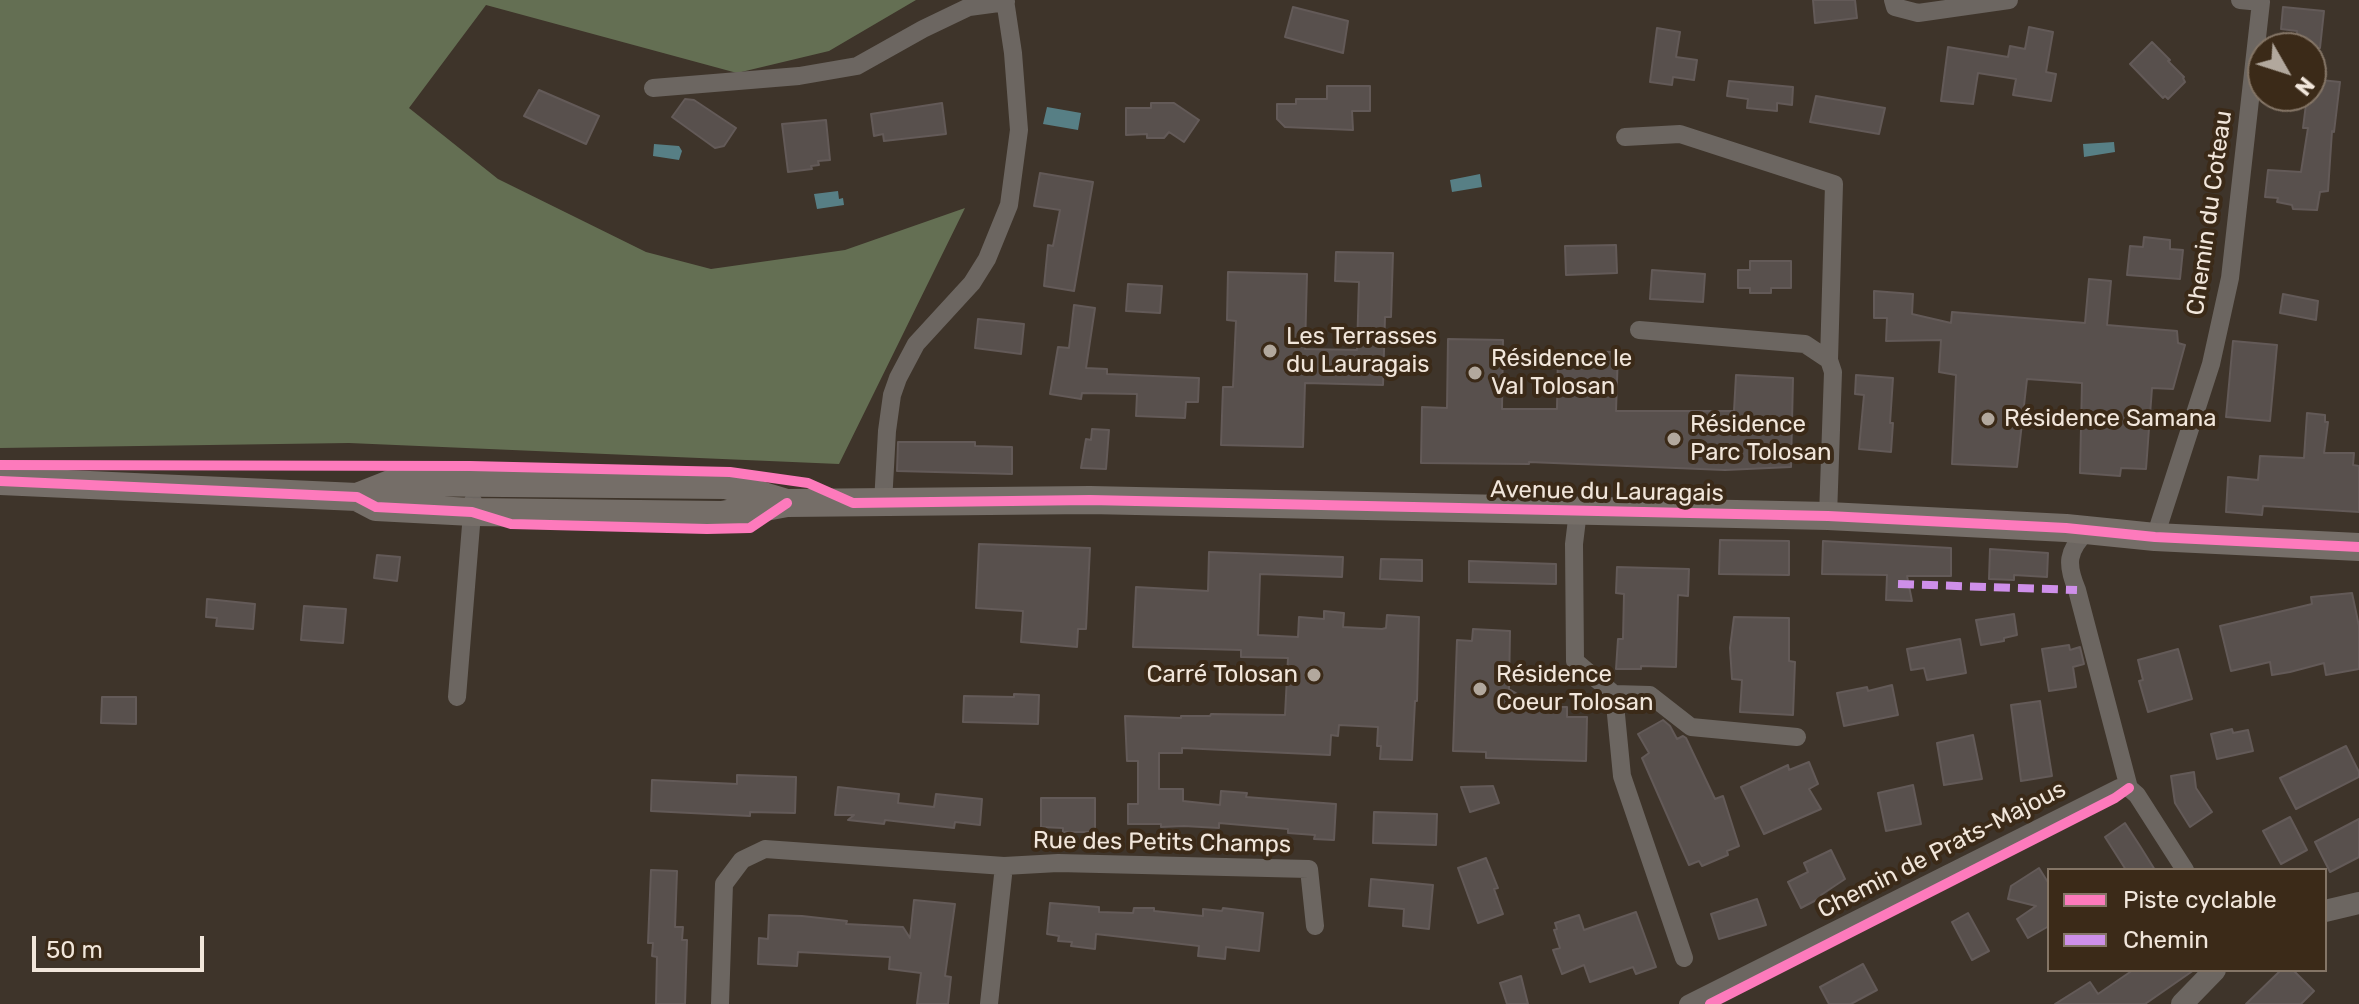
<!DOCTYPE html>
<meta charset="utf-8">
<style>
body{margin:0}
#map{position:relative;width:2359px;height:1004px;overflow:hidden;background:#3e342a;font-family:Rubik,sans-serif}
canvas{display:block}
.legend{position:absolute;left:2047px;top:868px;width:280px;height:104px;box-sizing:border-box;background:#3b2a18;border:2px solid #847566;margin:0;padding:10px 14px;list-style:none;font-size:24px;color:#f1e6db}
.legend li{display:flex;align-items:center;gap:16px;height:40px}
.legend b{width:40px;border:2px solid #847566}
.north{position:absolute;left:2247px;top:32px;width:80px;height:80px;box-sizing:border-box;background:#3b2a18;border:2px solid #847566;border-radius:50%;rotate:129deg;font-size:22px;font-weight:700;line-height:32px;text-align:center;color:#f1e6db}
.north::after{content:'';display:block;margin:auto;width:28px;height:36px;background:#b2a89d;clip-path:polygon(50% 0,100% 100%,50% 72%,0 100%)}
.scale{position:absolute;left:32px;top:936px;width:172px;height:36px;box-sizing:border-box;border:4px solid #f1e6db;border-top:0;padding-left:10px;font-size:24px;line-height:28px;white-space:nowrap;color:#f1e6db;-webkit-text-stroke:6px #3b2a18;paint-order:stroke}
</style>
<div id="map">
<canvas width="2359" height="1004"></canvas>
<ul class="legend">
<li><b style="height:10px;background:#fd7abc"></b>Piste cyclable</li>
<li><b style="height:10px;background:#ce8fe9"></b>Chemin</li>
</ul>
<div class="north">N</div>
<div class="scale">50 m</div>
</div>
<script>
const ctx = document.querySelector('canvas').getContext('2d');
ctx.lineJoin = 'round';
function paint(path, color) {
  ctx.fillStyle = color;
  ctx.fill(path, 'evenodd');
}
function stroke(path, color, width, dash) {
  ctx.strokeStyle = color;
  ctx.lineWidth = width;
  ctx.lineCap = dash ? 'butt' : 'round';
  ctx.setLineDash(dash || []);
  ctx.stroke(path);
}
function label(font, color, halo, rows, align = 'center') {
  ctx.font = font + ' Rubik,sans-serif';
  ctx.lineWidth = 8;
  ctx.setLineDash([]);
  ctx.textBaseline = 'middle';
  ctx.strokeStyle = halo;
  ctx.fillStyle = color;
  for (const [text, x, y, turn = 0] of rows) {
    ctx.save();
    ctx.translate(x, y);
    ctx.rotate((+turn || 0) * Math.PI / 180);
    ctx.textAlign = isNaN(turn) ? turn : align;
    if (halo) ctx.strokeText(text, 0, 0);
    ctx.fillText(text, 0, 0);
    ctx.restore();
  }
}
const forest = new Path2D(`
 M0 0H916L829 51 737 73 486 5 409 108 498 179 646 252 711 269 845 250 965 208 839 464 349 443 0 448Z`);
const water = new Path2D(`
 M1047 107 1081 113 1078 130 1043 124Z
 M2114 142 2115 152 2084 157 2083 144Z
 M654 144 679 146 682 151 679 160 653 156Z
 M1480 174 1482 187 1452 192 1450 180Z
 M838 191 839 199 843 198 844 205 817 209 814 194Z`);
const building = new Path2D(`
 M1813 0H1855L1857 18 1815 23Z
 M1293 7 1348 21 1343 53 1285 37Z
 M2283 7 2324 11 2320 48H2296L2297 31 2281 29Z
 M2029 27 2053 32 2046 72 2056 74 2051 101 2013 95 2016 79 1978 73 1973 104 1941 101 1948 47 2008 57 2010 46 2025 49Z
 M1657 28 1680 32 1676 57 1697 60 1694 80 1673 77 1672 85 1650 82Z
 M2152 42 2170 60 2168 61 2184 77 2183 78 2185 82 2168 99 2165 96 2163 98 2130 64Z
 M2311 79 2340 82 2334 132 2332 131 2328 191 2320 192 2317 210 2293 209 2292 205 2277 202 2278 198 2265 197 2268 170 2301 172 2308 128H2303L2307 96H2311Z
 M1729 81 1793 87 1792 105 1777 103V111L1747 108 1748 99 1727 96Z
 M1327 86H1370V111H1352L1353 130 1285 127 1277 119V104H1296V99H1327Z
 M539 90 599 116 586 144 524 116Z
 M1816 96 1885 108 1879 134 1810 122Z
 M685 99 694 100 736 128 724 146 715 148 672 117Z
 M942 103 946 134 884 141 883 134 874 136 871 114Z
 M1151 103H1174L1199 120 1184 142 1169 132 1164 138H1147V134L1126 135V108H1151Z
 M826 120 830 160 818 161 819 165 811 166 812 169 788 172 782 124Z
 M1040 173 1093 182 1074 291 1044 286 1048 245 1053 246 1060 210 1034 206Z
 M2144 237 2170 240V249L2183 250 2180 279 2127 275 2130 246 2143 247Z
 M1616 245 1617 273 1566 275 1565 246Z
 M1336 252 1393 253 1391 317H1385L1383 385 1305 383 1303 447 1221 445 1223 387H1233L1236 321 1227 320 1228 272 1307 274 1305 349 1357 350 1359 282 1335 281Z
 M1750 261H1791V288H1771V293H1750V288H1738V270H1750Z
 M1652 270 1705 274 1703 302 1650 299Z
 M2089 279 2111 281 2107 325 2177 331 2178 343 2185 345 2173 389 2152 388 2146 469 2121 468 2120 476 2080 473 2082 383 2027 379 2017 467 1952 464 1956 375 1939 372 1941 340 1886 341 1887 318H1874V291L1913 294 1912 314 1951 323 1952 312 2085 323Z
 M1128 284 1162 286 1160 313 1126 311Z
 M2283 294 2318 301 2316 320 2280 313Z
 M1074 305 1095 308 1086 368 1107 369V374L1199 378 1198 402H1186L1185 418 1136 416 1137 394 1082 393 1081 399 1050 394 1058 347 1069 348Z
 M978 319 1024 324 1021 354 975 348Z
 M1448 339 1503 340 1502 409H1557L1558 351 1618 352 1616 411H1734L1736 375 1793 378 1791 467 1725 470 1529 462V464L1421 463 1422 407 1447 408Z
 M2233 341 2277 345 2270 421 2226 417Z
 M1856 375 1893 378 1890 423H1893L1891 452 1859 449 1864 395 1855 394Z
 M2307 413 2325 415V422H2328L2324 453H2354L2353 465 2359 466V512L2263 506 2262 515 2226 512 2228 477 2258 480 2260 456 2304 458Z
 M1092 429 1109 430 1106 469 1081 468 1086 439 1091 440Z
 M898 442H975V446L1012 447V474L897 471Z
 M1720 540 1789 541V575L1719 574Z
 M1823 541 1951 548V576H1907L1912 601 1886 600 1887 575 1822 574Z
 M979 544 1090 548 1086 629H1078L1077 647 1021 642 1023 611 976 608Z
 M1990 549 2048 553 2047 577 2014 575V580L1989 579Z
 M1209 552 1343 557 1342 577 1260 574 1258 635 1298 637 1299 617 1324 619V611L1344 613 1343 627 1382 629 1386 628 1387 615 1419 617 1417 701H1415L1412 760 1380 759 1381 746H1377L1378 727 1339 725 1338 736 1331 735 1330 755 1182 748V753H1159V789H1183V801L1220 805 1221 791 1247 793 1246 797 1336 804 1334 840 1314 839 1315 835 1288 833V829L1219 823V828L1184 826 1161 827V824H1128V804H1138V761H1127L1125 716 1181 718V716H1210L1211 714 1285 715 1288 658 1241 657V650L1133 647 1136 587 1208 591Z
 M377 555 400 557 397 581 374 578Z
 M1381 559 1422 560V581L1380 579Z
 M1469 561 1556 564V584L1469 582Z
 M1617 567 1689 569 1688 596 1678 595 1676 667 1641 666V669H1616L1618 639H1623L1624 594 1616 593Z
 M2352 593 2359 626V669L2326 675 2324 663 2290 672 2272 675 2270 662 2231 671 2220 626 2312 604 2311 597Z
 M207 599 255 604 253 629 216 626 217 618 206 617Z
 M304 606 346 609 343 643 301 640Z
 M2014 614 2017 635 2004 638V641L1981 645 1976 620Z
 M1734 617 1789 618V661L1795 662 1793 715 1740 712 1742 680 1732 679 1730 648Z
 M1473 629 1510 631 1509 689 1524 698 1555 699V707H1567V717H1587L1586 761 1486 758V752L1453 751 1457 640 1472 641Z
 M1960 639 1966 673 1927 680 1924 668 1911 670 1907 649Z
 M2069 645 2070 650 2080 647 2084 664 2073 667 2076 687 2049 691 2042 649Z
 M2178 649 2192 699 2148 712 2139 681 2143 680 2138 660Z
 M1892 685 1898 715 1844 726 1837 693 1867 687 1868 691Z
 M1014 694 1039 695 1038 724 963 722 964 696 1014 697Z
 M102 697H136V724L101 723Z
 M2040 701 2052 776 2021 781 2011 705Z
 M1663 720 1670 726 1677 739 1683 736 1686 738 1715 799 1723 796 1739 846 1727 851 1728 855 1702 866 1699 861 1689 865 1642 758 1649 753 1638 734Z
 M2232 729 2233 733 2248 730 2253 751 2217 759 2211 734Z
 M1973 735 1982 779 1944 785 1937 743Z
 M2346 746 2359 772V777L2296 809 2280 778Z
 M1809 762 1818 784 1809 789 1821 809 1764 834 1741 787 1788 765 1789 770Z
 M2194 772 2196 788 2212 812 2190 827 2175 803 2171 776Z
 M737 775 796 777 795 813 750 812V816L651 811 652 780 737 784Z
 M1913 785 1921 824 1886 831 1878 793Z
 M1493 786 1499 803 1470 812 1461 787Z
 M838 787 899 794 898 803 934 807 936 794 982 799 980 825 955 822 954 828 885 820 884 824 848 820 854 815H835Z
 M1041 798H1095V832H1063V828L1041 827Z
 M1374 812 1437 814 1436 845 1373 843Z
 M2290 817 2307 850 2281 864 2263 831Z
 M2359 819V857L2330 872 2315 842Z
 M2125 823 2140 846 2155 870H2126L2105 837Z
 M1831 850 1845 879 1821 895 1822 897 1801 908 1788 882 1808 872 1804 863Z
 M1486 858 1498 888 1494 889 1503 914 1478 923 1458 868Z
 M2039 868 2049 884V926L2028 938 2017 919 2036 906 2008 899 2011 886Z
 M651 870 677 871 675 927H683L682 940H687L685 1004H656L657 957 652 956 653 943H648Z
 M1371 879 1433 885 1429 929 1403 926 1404 909 1369 906Z
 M1757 899 1766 925 1719 939 1711 914Z
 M914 900 955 904 945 976 951 977 948 1004H917L921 973 889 969 890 957 798 952 797 966 758 964 759 938 768 939 769 915 802 916 847 921 846 924 903 927 910 938Z
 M1050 903 1099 907V912L1133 913 1134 908H1154V911L1203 916V909L1222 911 1223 908 1263 913 1259 951 1226 947 1225 959 1198 956 1199 946 1096 934 1095 949 1071 946 1072 942 1058 941 1059 936 1047 934Z
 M1636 912 1656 967 1636 974 1633 967 1590 982 1584 965 1562 974 1553 950 1560 948 1554 930 1557 929 1555 923 1579 915 1584 930Z
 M1968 913 1989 951 1972 960 1952 922Z
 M1863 964 1877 990 1851 1004H1829L1820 987Z
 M2133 970H2194L2145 1004H2055L2090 982 2098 994Z
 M2281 970H2293L2314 991 2301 1004H2246Z
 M1521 976 1528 1004H1507L1500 983Z`);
const minor = new Path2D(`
 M1893 0 1895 7 1918 13 2009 0
 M653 88 799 76 857 66 923 29 969 7 1006 2
 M1625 137 1680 134 1834 184 1829 360
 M1639 330 1805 344 1829 360 1833 372 1828 516
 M883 503 887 431 892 395 898 378 916 344 972 283 987 259 1009 205 1019 130 1013 53 1005 0
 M1578 511 1574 544 1575 661 1614 694 1622 776 1684 958
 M2087 531C2067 551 2066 564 2077 590L2129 788
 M2155 537 2211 364 2230 278 2261 2 2240 0
 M1614 694 1650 695 1691 727 1797 737
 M457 697 473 501
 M720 1004 724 884 742 860 765 849 1004 866 1058 863 1309 869 1315 926
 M989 1004 1004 866
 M1688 1004 2119 788H2129L2137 795 2185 870`);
const tertiary = new Path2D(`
 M2325 911 2359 903
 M2182 1004 2215 970`);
const primary = new Path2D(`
 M0 481 357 497 395 482 726 485 783 502
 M357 497 376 507 472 512 722 515 787 503 1090 500 1828 516 2066 528 2155 537 2359 547`);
const quiet = new Path2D(`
 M1898 584 2077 590`);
const cycleway = new Path2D(`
 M0 465 470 466 730 472 808 483 853 503 1090 500 1828 516 2066 528 2155 537 2359 547
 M0 481 357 497 376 507 472 512 511 524 707 529 750 528 787 503
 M1710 1004 2115 798 2129 788`);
const markers = [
 [1270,351,8,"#b2a89d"],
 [1475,373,8,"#b2a89d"],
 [1988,419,8,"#b2a89d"],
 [1674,439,8,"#b2a89d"],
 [1314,675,8,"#b2a89d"],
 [1480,689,8,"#b2a89d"]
];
const streetNames = [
 ["Chemin du Coteau",2210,213,-82],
 ["Avenue du Lauragais",1607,492,1],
 ["Rue des Petits Champs",1162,843,1],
 ["Chemin de Prats-Majous",1942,850,-27]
];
const poiNames = [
 ["Les Terrasses",1286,337],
 ["du Lauragais",1286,365],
 ["Résidence le",1491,359],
 ["Val Tolosan",1491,387],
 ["Résidence Samana",2004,419],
 ["Résidence",1690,425],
 ["Parc Tolosan",1690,453],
 ["Carré Tolosan",1298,675,"right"],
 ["Résidence",1496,675],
 ["Coeur Tolosan",1496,703]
];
paint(forest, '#646f53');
paint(water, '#577f85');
paint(building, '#58504d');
stroke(building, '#635a58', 2);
stroke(minor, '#6c6661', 18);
stroke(tertiary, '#6c6661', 22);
stroke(primary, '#756e68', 28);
stroke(quiet, '#ce8fe9', 8, [16, 8]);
stroke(cycleway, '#fd7abc', 10);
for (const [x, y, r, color] of markers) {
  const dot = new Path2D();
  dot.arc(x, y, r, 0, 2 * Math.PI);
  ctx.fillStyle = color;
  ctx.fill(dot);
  stroke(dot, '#3b2a18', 3);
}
label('24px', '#f1e6db', '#3b2a18', streetNames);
label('24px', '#f1e6db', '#3b2a18', poiNames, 'left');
</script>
